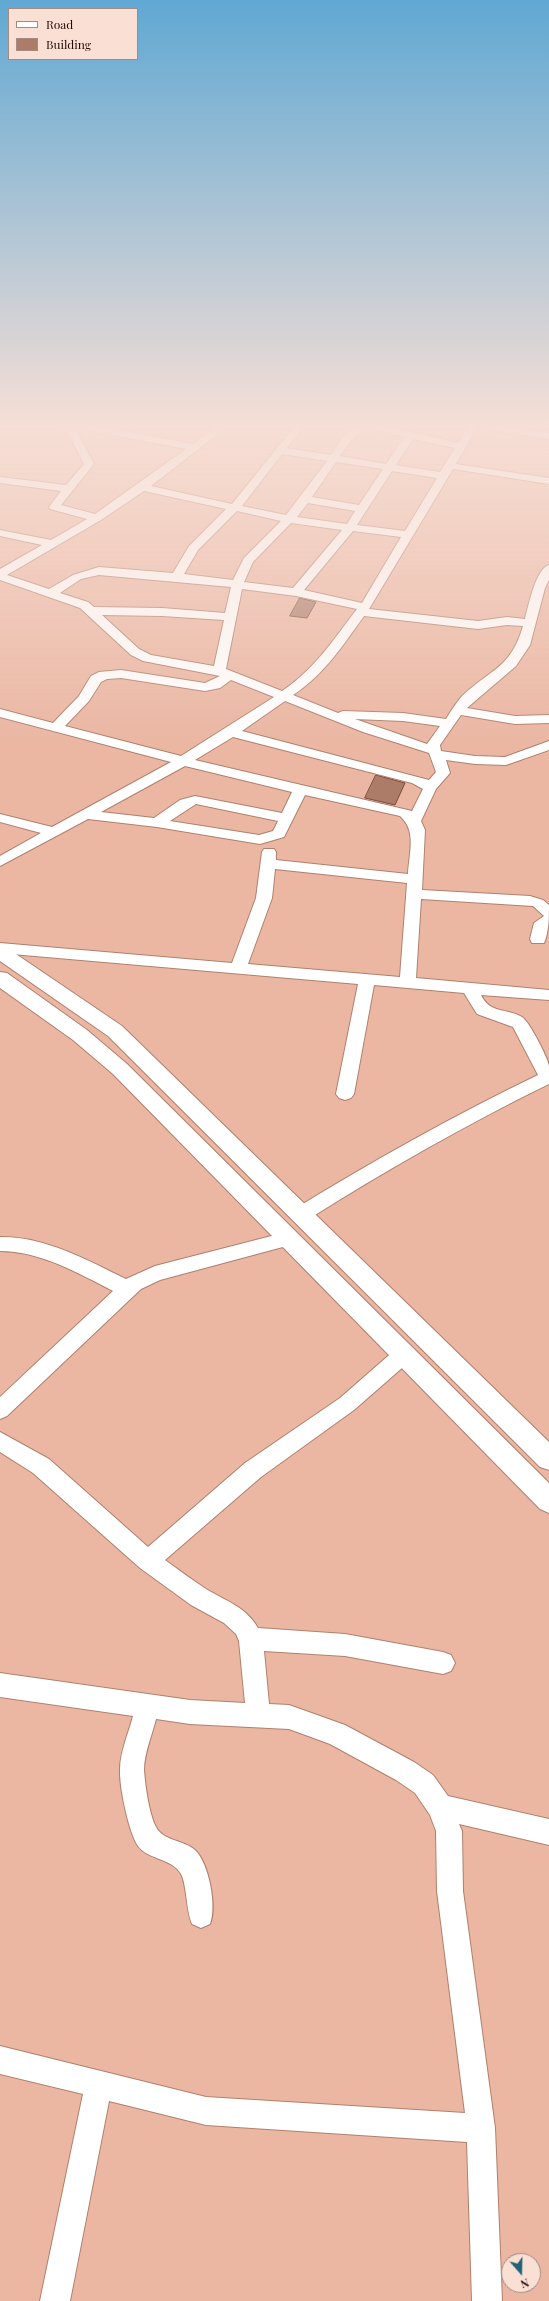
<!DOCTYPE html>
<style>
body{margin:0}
#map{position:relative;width:549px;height:2301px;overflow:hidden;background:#ebb7a3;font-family:"Playfair Display",serif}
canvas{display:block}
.legend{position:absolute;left:8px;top:8px;width:130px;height:52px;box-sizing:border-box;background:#fadfd4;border:1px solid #a38b82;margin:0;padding:5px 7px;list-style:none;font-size:12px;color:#200e07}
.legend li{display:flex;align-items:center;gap:8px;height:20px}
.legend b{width:20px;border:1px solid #a38b82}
.north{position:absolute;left:501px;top:2253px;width:40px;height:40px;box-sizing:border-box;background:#fadfd4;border:1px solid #a38b82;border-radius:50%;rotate:160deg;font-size:11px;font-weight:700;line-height:16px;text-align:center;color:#200e07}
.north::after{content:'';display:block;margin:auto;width:14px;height:18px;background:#216377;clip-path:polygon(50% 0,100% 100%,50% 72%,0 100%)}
</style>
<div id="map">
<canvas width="549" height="2301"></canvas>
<ul class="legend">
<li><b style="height:5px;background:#fff"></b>Road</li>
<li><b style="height:11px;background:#ac7c69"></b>Building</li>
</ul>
<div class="north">N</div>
</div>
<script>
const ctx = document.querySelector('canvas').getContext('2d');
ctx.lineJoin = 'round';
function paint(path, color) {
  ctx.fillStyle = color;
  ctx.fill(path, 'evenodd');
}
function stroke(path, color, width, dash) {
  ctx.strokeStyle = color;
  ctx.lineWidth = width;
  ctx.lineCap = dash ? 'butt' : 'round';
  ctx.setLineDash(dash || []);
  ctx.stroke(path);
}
const building = new Path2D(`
 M300 598 316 602 307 618 290 616Z
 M376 775 405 783 395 805 365 798Z`);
const street = new Path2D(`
 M52 423H65L71 426 74 423H86L193 444 220 423H232L151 486 232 504 297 423H308L286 448 331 455 343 437 356 425 354 423H374L458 443 468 426 462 423H489L549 433V439L477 428 456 464 549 478V484L453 469 369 609 478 621 507 617 525 619C528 607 536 568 549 565V580L545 588 530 645 516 666 467 708 515 716 549 715V723L515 724 461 715 440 745 441 751 475 756 505 757 549 741V750L506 765 475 764 446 760 450 773 436 789 421 821 425 830 422 890 530 896 543 900 549 905C549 917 549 932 544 943H532L530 939 534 923 544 916 533 906 421 899 416 978 549 990V1000L481 995C490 1014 507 1008 522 1017 529 1021 548 1058 549 1066 549 1072 549 1078 549 1084 465 1125 385 1171 307 1220L300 1222 293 1220 291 1215 293 1210C373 1161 453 1116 538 1075L513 1027 477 1014 464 993 374 985 354 1094 351 1098 345 1100 339 1098 336 1094 358 984 0 953V943L232 963 256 898 262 852 264 849H274L276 852V860L408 874C409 853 417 831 400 816L305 795 284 837 260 844 157 827 88 819 0 866V856L41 833 0 822V814L52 827 171 762 0 717V709L53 723 79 696 91 676 99 672 121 670 205 683 220 676 143 661 131 655 80 608 0 580V569L42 545 0 536V530L51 540 87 519 50 509 49 507 61 491 0 483V477L66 485 84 464 68 433ZM366 428 404 437 386 464 340 456 351 441ZM81 429 186 449 95 514 61 505 94 464 77 432ZM413 439 455 448 440 472 396 465ZM282 454 327 461 286 515 242 506ZM336 462 383 469 359 505 312 497ZM392 471 437 478 405 531 357 525ZM144 491 226 509 189 546 173 573 99 567 73 575 49 589 7 575 101 520ZM308 503 355 511 347 524 297 517ZM237 511 281 521 244 558 233 580 184 574 198 550ZM291 523 342 530 293 588 244 582 253 562ZM353 531 401 537 362 603 304 590ZM99 575 231 587 225 613 162 608 94 607 88 602 60 593 81 579ZM242 589 296 596 357 609C333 640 316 668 282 691L226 669ZM102 615 162 616 224 620 214 666 151 655 139 649ZM364 616 478 629 507 625 523 626C511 668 491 669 462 696 456 703 451 711 446 719L403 713 343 711 338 713 293 695C324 675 343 645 364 616ZM121 678 205 691 220 688 231 680 274 697 181 756 65 726 89 701 101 682 107 679ZM285 701 363 732 429 753 436 772 429 780 242 731ZM355 719 403 721 440 726 427 744ZM233 737 412 783 423 789 412 811 195 760ZM185 766 292 792 282 813 195 796 180 800 154 818 101 812ZM196 804 278 821 273 831 259 835 170 821ZM275 869 407 883 400 977 248 964 272 898Z
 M287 1232 294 1234 296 1239 294 1244 160 1280 141 1289 7 1416 0 1419V1397L113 1291C78 1273 40 1251 0 1251V1237C44 1236 87 1260 126 1279L155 1266Z
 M403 1347 410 1349 413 1355 410 1361 354 1410 261 1477 165 1560C179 1570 192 1580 206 1589 226 1601 246 1607 258 1628L345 1634 443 1652 451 1655 455 1663 451 1671 443 1674 345 1656 264 1651 269 1704 289 1705 345 1725 414 1762 433 1775 448 1796 549 1819V1845L459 1824 462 1831 463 1891 495 2128 502 2301H472L467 2142 206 2125 109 2101 70 2301H40L83 2094 0 2074V2046L206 2097 465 2113 437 1891 436 1831 430 1815 415 1793 396 1780 330 1744 289 1729 190 1724 156 1719C152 1735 144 1754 144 1770 145 1784 149 1814 156 1827 163 1841 184 1840 195 1850 209 1863 217 1907 210 1924L201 1928 192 1924C186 1910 187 1885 181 1874 172 1858 148 1860 138 1846 129 1833 119 1786 120 1769 120 1752 129 1732 133 1716L0 1697V1673L190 1700 245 1703 239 1641 236 1634 224 1623 191 1605 140 1568 33 1473 0 1452V1432L49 1459 148 1547 245 1463 340 1398 396 1349Z`);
const secondary = new Path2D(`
 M0 946 7 948 122 1026 549 1442V1470L540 1467 108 1036 0 961Z
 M0 972 7 973 87 1030 127 1064 549 1483V1513L540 1509 113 1074 73 1040 0 988Z`);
paint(building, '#ac7c69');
stroke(building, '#774b39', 1);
stroke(street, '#b0806d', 2);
stroke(secondary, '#b0806d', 2);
paint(street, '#fff');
paint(secondary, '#fff');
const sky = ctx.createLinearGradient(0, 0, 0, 746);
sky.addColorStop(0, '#60a8d3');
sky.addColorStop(0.57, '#f6dfd6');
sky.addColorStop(1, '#f6dfd600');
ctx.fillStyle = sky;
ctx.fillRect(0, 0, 549, 746);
</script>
